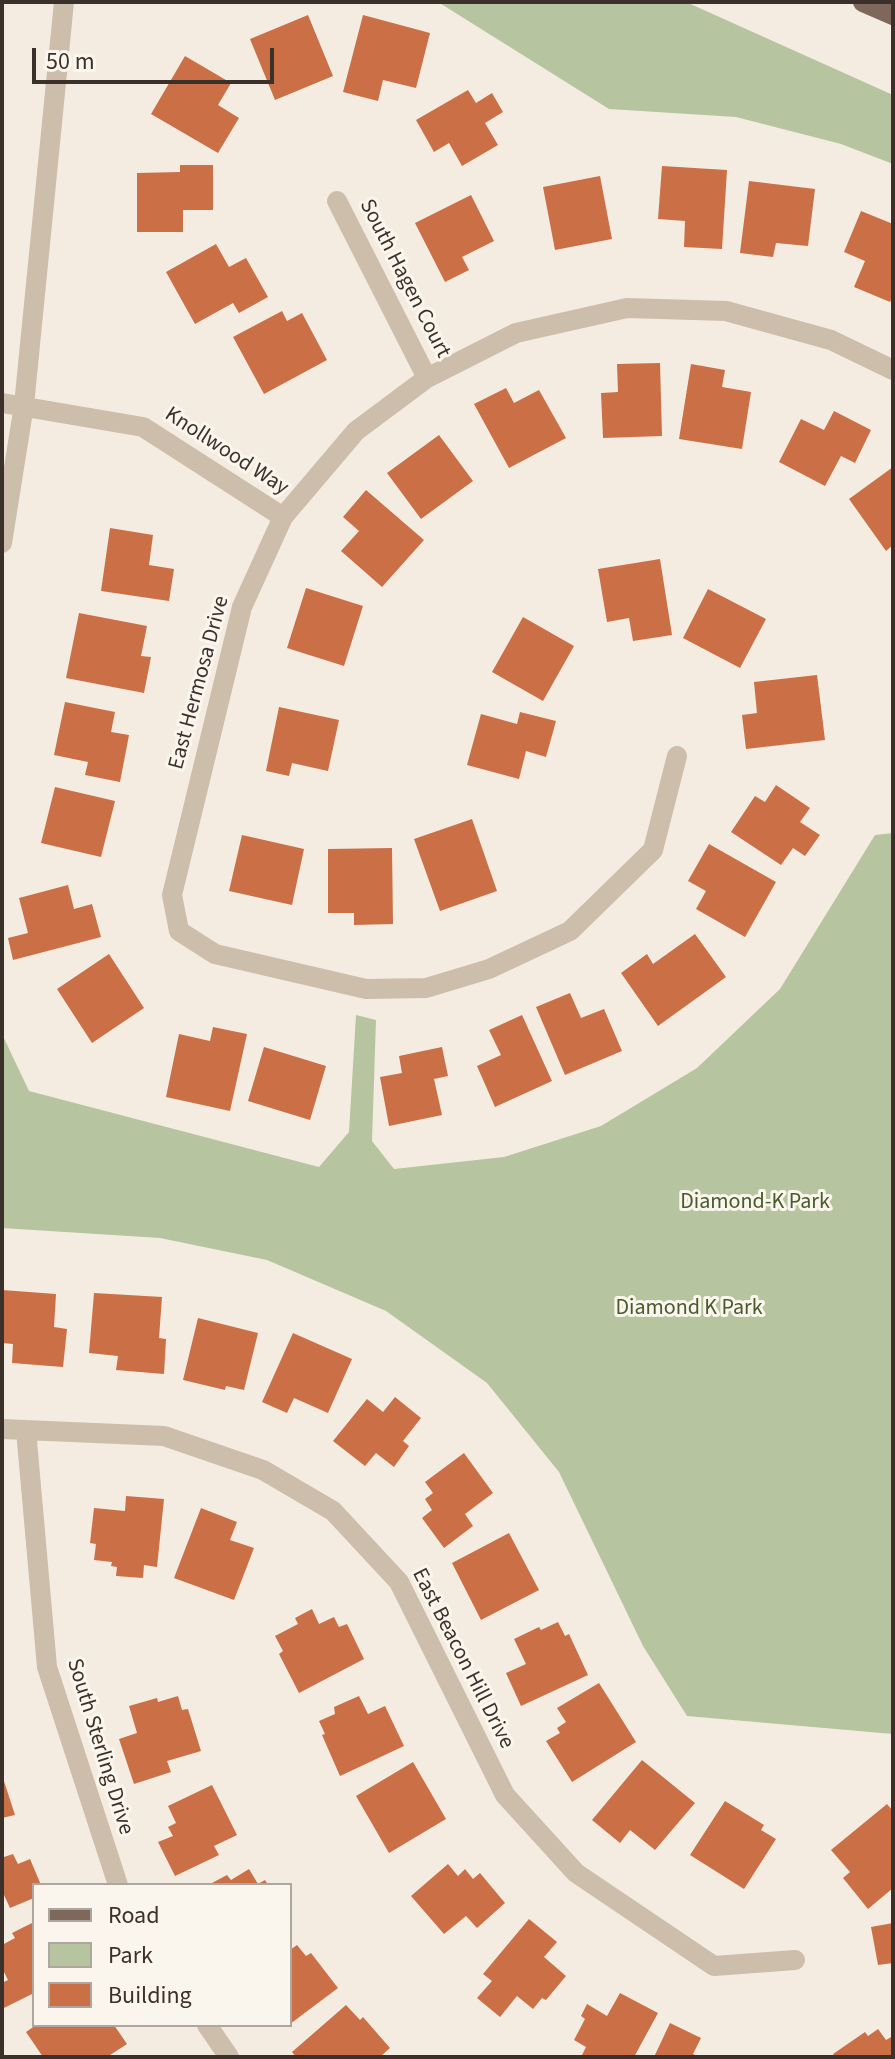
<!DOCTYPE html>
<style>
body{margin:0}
#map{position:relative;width:895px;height:2059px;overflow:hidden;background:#f4ece0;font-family:"Source Sans 3",sans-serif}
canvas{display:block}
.frame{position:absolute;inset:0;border:4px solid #3b312a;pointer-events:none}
.legend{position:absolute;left:32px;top:1883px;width:260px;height:144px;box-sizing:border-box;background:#fbf6ed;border:2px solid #aea79f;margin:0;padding:10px 14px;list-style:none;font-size:24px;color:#3b312a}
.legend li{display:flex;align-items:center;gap:16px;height:40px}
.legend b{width:40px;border:2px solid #aea79f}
.scale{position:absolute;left:32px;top:48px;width:242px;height:36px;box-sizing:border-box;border:4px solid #3b312a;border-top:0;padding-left:10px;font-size:24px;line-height:28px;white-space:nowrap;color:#3b312a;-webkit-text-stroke:6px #fbf6ed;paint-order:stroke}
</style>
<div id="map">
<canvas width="895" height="2059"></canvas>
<div class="frame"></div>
<ul class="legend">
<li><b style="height:10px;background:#7d685b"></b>Road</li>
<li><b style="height:22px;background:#b6c59f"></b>Park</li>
<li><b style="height:22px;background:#cb6f47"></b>Building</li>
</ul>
<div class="scale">50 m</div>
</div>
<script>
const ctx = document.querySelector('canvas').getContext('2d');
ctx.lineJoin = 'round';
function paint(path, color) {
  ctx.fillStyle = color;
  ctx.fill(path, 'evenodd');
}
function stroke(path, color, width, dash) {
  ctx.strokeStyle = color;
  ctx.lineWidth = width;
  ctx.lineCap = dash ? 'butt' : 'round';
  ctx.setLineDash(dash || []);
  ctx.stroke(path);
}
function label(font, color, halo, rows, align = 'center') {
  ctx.font = font + ' "Source Sans 3",sans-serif';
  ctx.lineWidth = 6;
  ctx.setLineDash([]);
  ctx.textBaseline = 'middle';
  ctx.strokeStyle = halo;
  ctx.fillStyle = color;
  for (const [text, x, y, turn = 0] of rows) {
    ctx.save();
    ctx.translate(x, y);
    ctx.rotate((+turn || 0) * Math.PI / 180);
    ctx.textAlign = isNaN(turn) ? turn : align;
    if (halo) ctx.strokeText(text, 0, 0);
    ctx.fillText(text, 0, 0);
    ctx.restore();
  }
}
const green = new Path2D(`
 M438 2H686L893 95V164L841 144 736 117 609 109Z
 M893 833V1734L687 1716 643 1646 559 1472 487 1383 386 1311 267 1260 160 1238 2 1228V1034L29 1091 319 1167 349 1132 356 1015 376 1020 372 1141 394 1169 504 1157 601 1126 697 1068 780 989 875 835Z`);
const building = new Path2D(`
 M308 15 333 76 275 100 250 39Z
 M363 15 430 33 416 88 383 80 378 101 343 92Z
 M185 56 231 83 218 105 239 118 218 153 151 114Z
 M468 90 476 103 492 93 503 112 485 123 498 145 462 166 449 143 434 152 416 120Z
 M180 165H213V210H183V232H137V173L180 172Z
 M662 166 727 170 722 249 684 247 685 221 658 219Z
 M600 176 612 239 555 250 543 187Z
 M749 181 815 189 808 246 776 243 773 257 740 253Z
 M471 195 494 241 462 257 469 270 445 282 415 223Z
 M861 211 893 224V296L890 302 854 287 865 261 844 252Z
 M216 244 229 267 246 258 268 297 239 313 233 303 195 324 166 272Z
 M282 311 287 321 302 313 327 360 264 394 233 337Z
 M660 363 662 436 603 438 601 393 618 392 617 364Z
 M691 364 725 370 722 387 751 392 742 449 679 439Z
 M506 388 514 403 539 390 566 438 509 468 474 404Z
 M834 411 871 430 855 463 841 456 825 486 779 462 801 419 824 430Z
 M439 435 473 481 421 519 387 473Z
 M893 467V545L886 551 849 499Z
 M366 490 424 540 382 587 341 551 359 531 343 517Z
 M110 528 153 535 149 565 174 569 169 601 101 591Z
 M660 559 672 635 633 641 629 618 607 622 598 569Z
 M306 588 363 606 344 666 287 648Z
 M708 589 766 619 740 668 683 638Z
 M79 613 147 626 141 656 151 657 144 693 66 678Z
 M523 617 574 646 543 701 492 672Z
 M817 675 825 740 746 749 742 715 757 713 754 682Z
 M65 702 115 712 111 732 129 735 120 782 85 775 88 762 54 755Z
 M279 707 339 720 328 771 292 763 289 776 266 771Z
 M520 712 556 721 546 757 526 751 519 779 467 765 481 714 517 724Z
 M776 785 810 808 800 822 820 835 805 856 793 848 781 865 731 832 755 796 765 802Z
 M55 787 115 801 101 857 41 843Z
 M472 819 497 891 440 911 414 839Z
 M242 835 304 849 292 905 229 891Z
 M709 844 776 882 745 937 696 909 706 891 688 881Z
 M392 848 393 924 354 925V913H328V849Z
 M68 885 74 909 92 904 101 937 13 960 8 938 28 933 19 898Z
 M695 934 726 977 658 1026 621 973 647 954 653 964Z
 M109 954 144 1008 92 1043 57 989Z
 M570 993 581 1018 604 1009 622 1051 565 1075 536 1007Z
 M522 1015 552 1081 495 1107 477 1066 501 1055 489 1030Z
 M213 1027 247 1034 230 1111 166 1097 179 1034 210 1041Z
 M264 1047 326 1066 310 1120 248 1101Z
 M442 1047 448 1076 434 1079 442 1115 389 1126 380 1077 402 1073 399 1056Z
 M2 1290 56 1294 54 1327 67 1329 63 1367 12 1363 13 1344 2 1343Z
 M94 1293 162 1297 159 1338 166 1339 164 1374 116 1370 118 1356 89 1353Z
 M198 1318 258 1333 244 1390 226 1386 225 1390 183 1380Z
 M293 1333 352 1359 328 1413 294 1398 287 1413 262 1402Z
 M395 1397 421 1418 403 1441 409 1446 394 1467 376 1453 365 1466 333 1441 367 1399 383 1412Z
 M464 1453 493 1493 465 1514 473 1526 444 1548 422 1518 432 1510 425 1499 433 1493 425 1482Z
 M126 1496 164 1499 157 1567 144 1565 143 1578 116 1576 117 1567 111 1566 112 1562 94 1560 96 1544 90 1543 94 1508 125 1511Z
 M201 1508 237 1522 230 1540 254 1548 234 1600 174 1578Z
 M509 1533 539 1590 481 1620 452 1563Z
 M312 1609 319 1624 334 1617 339 1627 347 1624 364 1659 299 1693 279 1654 283 1651 275 1636 298 1624 295 1618Z
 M558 1622 565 1636 569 1634 588 1675 521 1706 506 1673 526 1664 514 1639 539 1627 541 1630Z
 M599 1683 636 1742 572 1782 546 1741 560 1733 557 1728 566 1722 557 1708Z
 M178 1696 182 1710 188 1709 201 1751 167 1761 171 1772 134 1784 119 1739 137 1733 129 1706 157 1698 158 1702Z
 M359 1696 368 1714 385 1706 404 1746 340 1776 322 1735 325 1734 319 1721 335 1714 334 1707Z
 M642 1760 695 1803 655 1850 630 1830 620 1843 592 1820Z
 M413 1762 446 1819 389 1853 356 1796Z
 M2 1775 15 1815 2 1818Z
 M212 1785 237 1835 214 1846 219 1855 175 1876 158 1842 173 1836 168 1827 176 1823 168 1806Z
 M725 1801 764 1825 761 1830 776 1839 744 1889 690 1855Z
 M887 1804 893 1811V1888L868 1909 843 1878 850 1872 831 1850Z
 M2 1852 4 1857 13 1854 18 1864 30 1859 41 1885H34V1898L10 1908 4 1895H2Z
 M448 1864 458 1876 465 1869 473 1879 480 1873 505 1903 477 1928 466 1916 444 1934 411 1896Z
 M249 1869 258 1884 265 1880 268 1885H213L212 1883 227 1875 231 1880Z
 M529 1919 557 1942 544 1957 566 1976 546 2000 542 1998 533 2009 517 1996 500 2017 477 1998 492 1981 483 1974Z
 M34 1922V1993L2 2009V1983L8 1980 2 1968V1945L15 1938 12 1933Z
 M893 1923V1963L878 1965 871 1927Z
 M297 1945 306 1956 311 1953 338 1988 290 2024V1950Z
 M620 1993 658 2013 634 2057H586L582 2055 586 2047 574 2040 585 2019 581 2016 587 2004 607 2016Z
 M346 2005 360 2020 363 2017 390 2048 380 2057H296L292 2052Z
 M670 2023 701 2038 693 2054 699 2057H654Z
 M36 2025H114L127 2044 107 2057H43L26 2032Z
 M878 2029 886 2040 893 2036V2057H835L833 2054 865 2032 868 2036Z`);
const street = new Path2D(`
 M337 201 427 378
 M2 403 143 427 283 517
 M2 543 24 405 64 2
 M677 756 653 850 570 931 489 969 426 988 366 989 215 954 179 931 172 895 242 607 283 517 356 431 427 378 516 333 627 308 726 311 831 340 893 370
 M2 1429 164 1436 263 1470 333 1511 399 1582 505 1795 576 1873 714 1966 795 1960
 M26 1430 47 1667 118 1885
 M207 2025 229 2057`);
const primary = new Path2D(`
 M863 2 893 15`);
const streetNames = [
 ["South Hagen Court",404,279,63],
 ["Knollwood Way",226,452,33],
 ["East Hermosa Drive",200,683,-75],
 ["East Beacon Hill Drive",462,1659,63],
 ["South Sterling Drive",99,1747,73]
];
const parkNames = [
 ["Diamond-K Park",755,1203],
 ["Diamond K Park",689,1309]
];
paint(green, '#b6c59f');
paint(building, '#cb6f47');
stroke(street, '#cdbdab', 20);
stroke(primary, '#7d685b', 20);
label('22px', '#3b312a', '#fbf6ed', streetNames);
label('22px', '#475b2d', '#fbf6ed', parkNames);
</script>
